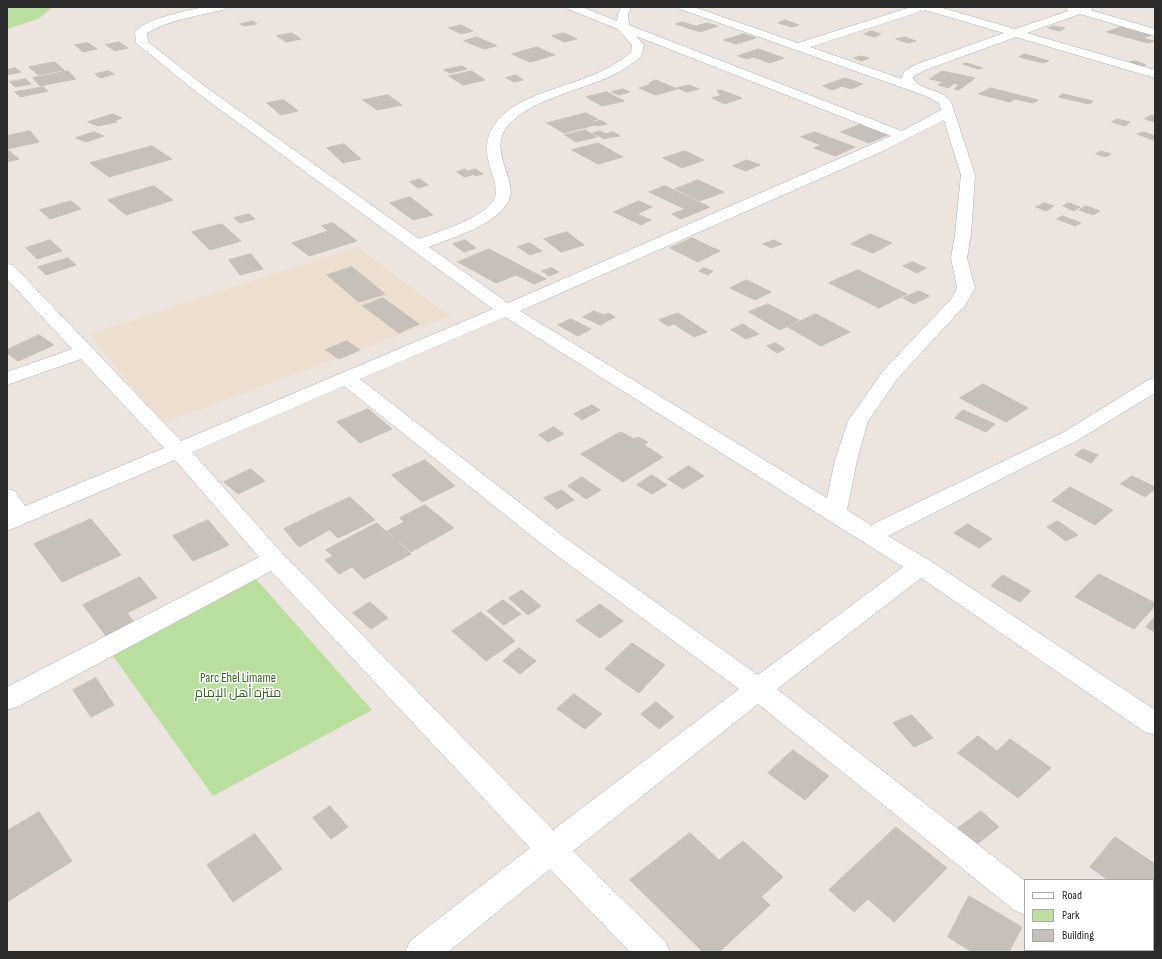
<!DOCTYPE html>
<meta charset="utf-8">
<style>
body{margin:0}
#map{position:relative;width:1162px;height:959px;overflow:hidden;background:#ece4de;font-family:"Sofia Sans Condensed",sans-serif}
canvas{display:block}
.frame{position:absolute;inset:0;border:8px solid #2b2b2b;pointer-events:none}
.legend{position:absolute;left:1024px;top:879px;width:130px;height:72px;box-sizing:border-box;background:#fff;border:1px solid #aaa;margin:0;padding:5px 7px;list-style:none;font-size:12px;color:#2b2b2b}
.legend li{display:flex;align-items:center;gap:8px;height:20px}
.legend b{width:20px;border:1px solid #aaa}
</style>
<div id="map">
<canvas width="1162" height="959"></canvas>
<div class="frame"></div>
<ul class="legend">
<li><b style="height:5px;background:#fff"></b>Road</li>
<li><b style="height:11px;background:#bbdf9e"></b>Park</li>
<li><b style="height:11px;background:#c5c0b9"></b>Building</li>
</ul>
</div>
<script>
const ctx = document.querySelector('canvas').getContext('2d');
ctx.lineJoin = 'round';
function paint(path, color) {
  ctx.fillStyle = color;
  ctx.fill(path, 'evenodd');
}
function stroke(path, color, width, dash) {
  ctx.strokeStyle = color;
  ctx.lineWidth = width;
  ctx.lineCap = dash ? 'butt' : 'round';
  ctx.setLineDash(dash || []);
  ctx.stroke(path);
}
function label(font, color, halo, rows, align = 'center') {
  ctx.font = font + ' "Sofia Sans Condensed",Cairo,sans-serif';
  ctx.lineWidth = 3;
  ctx.setLineDash([]);
  ctx.textBaseline = 'middle';
  ctx.strokeStyle = halo;
  ctx.fillStyle = color;
  for (const [text, x, y, turn = 0] of rows) {
    ctx.save();
    ctx.translate(x, y);
    ctx.rotate((+turn || 0) * Math.PI / 180);
    ctx.textAlign = isNaN(turn) ? turn : align;
    if (halo) ctx.strokeText(text, 0, 0);
    ctx.fillText(text, 0, 0);
    ctx.restore();
  }
}
const education = new Path2D(`
 M358 247 450 316 163 423 89 334Z`);
const green = new Path2D(`
 M7 7H53L38 19 7 29Z
 M256 579 372 710 213 796 113 656Z`);
const building = new Path2D(`
 M785 20 799 25 792 27 778 23Z
 M253 21 257 24 244 26 240 24Z
 M682 22 696 26 707 23 718 26 700 32 676 24Z
 M461 25 473 31 461 34 449 28Z
 M1054 26 1065 28 1059 31 1048 28Z
 M1121 27 1152 35 1143 38 1154 41 1148 43 1107 32Z
 M871 31 881 34 875 37 864 34Z
 M292 33 301 39 286 42 277 36Z
 M564 33 577 39 564 42 552 36Z
 M744 34 756 38 736 44 724 40Z
 M477 37 497 46 484 49 464 41Z
 M905 37 916 41 908 43 896 39Z
 M119 42 128 48 115 51 106 45Z
 M88 43 97 49 83 52 75 45Z
 M537 47 555 55 530 62 512 54Z
 M758 49 784 58 770 63 754 57 747 59 738 56Z
 M1025 54 1049 61 1043 63 1019 57Z
 M860 56 869 58 862 61 854 58Z
 M1136 61 1146 65 1140 66 1130 62Z
 M55 62 64 70 38 75 29 67Z
 M967 63 983 68 978 69 963 64Z
 M462 66 467 69 450 73 444 70Z
 M15 68 21 72 7 75V70Z
 M68 71 76 79 40 86 33 78Z
 M109 71 114 74 101 78 95 74Z
 M472 71 485 80 463 85 449 76Z
 M942 71 975 78 959 90 954 89 959 85 954 83 949 88 938 85 943 82 930 79Z
 M516 75 523 80 514 82 506 78Z
 M845 78 863 84 851 89 842 86 832 90 823 86Z
 M26 79 31 84 15 87 10 82Z
 M656 80 677 89 656 95 639 88 652 84 649 83Z
 M689 85 699 89 687 92 677 88Z
 M44 87 48 91 20 97 15 92Z
 M991 88 1038 100 1033 103 1015 99 1010 102 979 94Z
 M623 89 630 92 619 95 612 92Z
 M721 90 742 98 725 104 712 98 722 95 718 93 720 92 717 91Z
 M607 92 624 101 602 106 586 97Z
 M1063 94 1093 101 1090 104 1059 97Z
 M388 95 402 105 377 110 363 100Z
 M284 100 298 111 281 115 267 103Z
 M586 113 598 119 592 121 594 122 600 120 607 124 597 126 595 125 564 133 547 123Z
 M113 114 122 118 114 121 117 122 98 126 88 122Z
 M1152 115 1155 116V122L1145 119Z
 M1117 119 1130 122 1125 126 1112 122Z
 M864 123 892 133 869 143 841 132Z
 M585 130 597 137 576 142 565 135Z
 M30 131 39 142 7 149V136Z
 M600 131 612 137 604 139 593 133Z
 M94 132 104 136 86 142 76 138Z
 M613 132 620 136 613 137 606 134Z
 M815 132 855 147 835 156 814 148 821 145 801 137Z
 M1144 132 1155 136V139L1153 140 1137 134Z
 M598 143 623 157 598 164 572 150Z
 M344 144 361 159 343 163 327 148Z
 M152 146 172 159 109 177 90 163Z
 M7 151H9L19 159 7 162Z
 M685 151 704 160 682 168 663 158Z
 M1101 151 1111 154 1106 157 1096 154Z
 M747 160 760 165 746 171 733 166Z
 M465 169 472 175 464 177 457 172Z
 M476 169 483 174 475 176 468 171Z
 M420 179 428 185 418 188 410 182Z
 M698 180 724 192 700 201 675 189Z
 M154 186 173 200 126 215 108 200Z
 M665 186 710 207 681 219 672 214 685 209 649 192Z
 M410 197 433 215 413 220 390 203Z
 M71 201 81 209 50 219 40 210Z
 M639 201 652 207 637 214 651 220 641 225 614 212Z
 M1045 203 1054 206 1046 211 1036 207Z
 M1069 203 1080 207 1074 211 1063 206Z
 M1086 206 1100 211 1093 215 1079 210Z
 M249 214 255 219 240 223 234 218Z
 M1063 216 1081 223 1075 226 1057 219Z
 M333 223 357 241 309 256 292 243 328 231 322 226Z
 M222 224 241 241 210 250 192 232Z
 M567 232 584 245 561 252 544 239Z
 M870 234 892 243 873 253 851 244Z
 M692 238 720 251 698 262 670 248Z
 M50 240 62 251 37 259 26 248Z
 M465 240 476 248 464 252 453 244Z
 M774 240 782 244 771 248 763 244Z
 M530 243 542 251 530 255 518 247Z
 M489 249 546 279 534 284 516 275 496 283 458 262Z
 M251 254 263 269 240 275 229 260Z
 M68 258 76 265 46 275 38 267Z
 M913 262 926 268 917 273 903 266Z
 M352 267 385 294 359 302 327 275Z
 M552 268 559 272 549 276 542 271Z
 M704 268 713 271 708 275 699 271Z
 M858 270 907 294 879 308 829 283Z
 M747 280 771 292 755 300 730 288Z
 M919 291 930 296 914 304 903 298Z
 M383 298 419 324 399 333 363 306Z
 M768 304 799 320 780 330 749 312Z
 M594 311 604 315 608 313 615 317 600 325 583 317Z
 M678 313 707 332 694 337 674 324 668 326 659 320Z
 M816 314 850 332 821 346 788 327Z
 M571 319 591 329 578 336 558 325Z
 M743 324 759 334 746 339 731 330Z
 M39 335 54 345 18 361 7 353V350Z
 M347 341 360 350 339 359 326 350Z
 M776 343 785 349 777 353 767 346Z
 M983 384 1028 408 1006 422 960 398Z
 M592 405 600 410 582 420 574 414Z
 M368 409 392 429 360 443 337 422Z
 M963 410 995 424 986 432 955 418Z
 M554 427 564 434 548 442 539 435Z
 M621 432 634 439 638 437 648 442 644 445 663 457 623 482 581 454Z
 M1083 449 1098 455 1091 463 1075 455Z
 M425 460 455 486 422 502 392 475Z
 M689 466 704 476 683 489 668 479Z
 M251 469 265 481 238 494 224 482Z
 M652 475 667 485 652 494 637 485Z
 M1132 476 1155 487V489L1145 497 1121 484Z
 M582 477 601 490 586 499 568 486Z
 M1070 487 1113 510 1095 525 1052 501Z
 M562 490 574 500 557 509 544 498Z
 M350 497 375 520 338 538 314 514Z
 M425 505 454 528 411 552 387 531 404 522 400 518Z
 M314 514 329 530 299 547 284 529Z
 M91 519 121 555 62 582 34 544Z
 M208 520 229 545 193 561 173 536Z
 M1058 521 1078 535 1066 541 1047 527Z
 M377 523 411 554 364 579 352 567 339 574 325 560 333 556 326 550Z
 M968 524 992 539 979 548 954 533Z
 M1099 574 1155 603V606L1134 629 1075 597Z
 M1003 575 1031 591 1020 602 991 586Z
 M140 577 157 598 127 613 134 622 106 636 83 605Z
 M522 590 541 606 528 615 509 598Z
 M503 600 521 614 504 625 487 611Z
 M370 602 388 618 371 629 353 613Z
 M600 604 623 621 600 638 576 621Z
 M481 612 515 641 486 661 452 631Z
 M1155 617V632L1146 627Z
 M632 643 665 665 639 693 605 669Z
 M519 648 536 661 520 674 503 661Z
 M96 678 114 705 91 717 73 690Z
 M574 694 602 714 585 729 557 709Z
 M656 702 674 717 659 729 641 714Z
 M912 715 933 738 914 747 893 723Z
 M978 736 997 751 1010 739 1051 768 1018 798 958 753Z
 M793 750 829 776 805 800 768 773Z
 M330 806 348 827 331 839 313 818Z
 M981 811 999 827 976 845 958 828Z
 M39 812 72 861 7 902V831Z
 M896 827 947 868 894 922 868 899 854 912 829 890Z
 M690 833 719 860 743 841 783 877 761 897 770 905 719 952H703L630 880Z
 M255 834 282 869 233 902 207 865Z
 M1115 837 1155 864V897L1153 899V880H1108L1090 867Z
 M969 896 1022 927 1009 952H972L948 937Z`);
const minor = new Path2D(`
 M206 7H227L226 9C198 16 171 19 147 33L148 42 207 88 419 239C438 232 483 218 494 200 505 181 468 150 501 117 526 92 574 86 606 69 615 65 623 58 631 53L632 45 618 29 568 9 567 7H582L617 21 618 15 621 7H631L628 15 629 25 902 131 941 110 939 103 926 96 680 9 679 7H694L798 43 911 7H939L1015 29 1068 11 1066 7H1094L1090 10 1155 29V36L1080 14 1027 33 1155 70V78L1016 37 925 70 914 76 913 78C921 92 942 88 951 102L975 175 971 235 967 258 975 288 966 304 898 378 868 421 857 460 847 510 871 525 1064 432 1148 380 1155 378V393L1078 440 888 536 929 560 1155 710V735L1145 732 921 578 777 689 1025 881V915L1014 910 758 704 573 851 665 941 670 952H630L550 869 448 952H405L410 941 530 848 271 571 17 707 7 710V687L259 557 175 460 7 531V489L15 491 25 506 164 448 81 359 7 385V372L72 349 7 279V264L13 265 181 441 493 309 199 94 136 43 135 32C146 18 189 10 206 7ZM925 10 1004 33 917 64 905 71 901 78 902 79 810 47ZM636 36 891 136 508 303 429 247C454 237 497 225 509 200 519 180 484 148 511 122 536 98 582 90 613 75 623 70 632 63 641 57L644 45ZM944 120 961 175 955 235 951 258 957 288 952 298 884 370 848 421 835 460 827 498 520 311 883 151ZM505 317 903 567 758 675 564 537 360 379ZM344 386 548 549 739 689 553 830 282 553 192 452Z
 M1071 950H1107L1108 952H1072Z`);
const nearParknames = [
 ["Parc Ehel Limame",238,679],
 ["منتزه أهل الإمام",238,694]
];
paint(education, '#ecdfcf');
paint(green, '#bbdf9e');
paint(building, '#c5c0b9');
stroke(building, '#c7c0b8', 1);
stroke(minor, '#aeb2bb', 1);
paint(minor, '#fff');
label('13px', '#35641f', '#fff', nearParknames);
</script>
